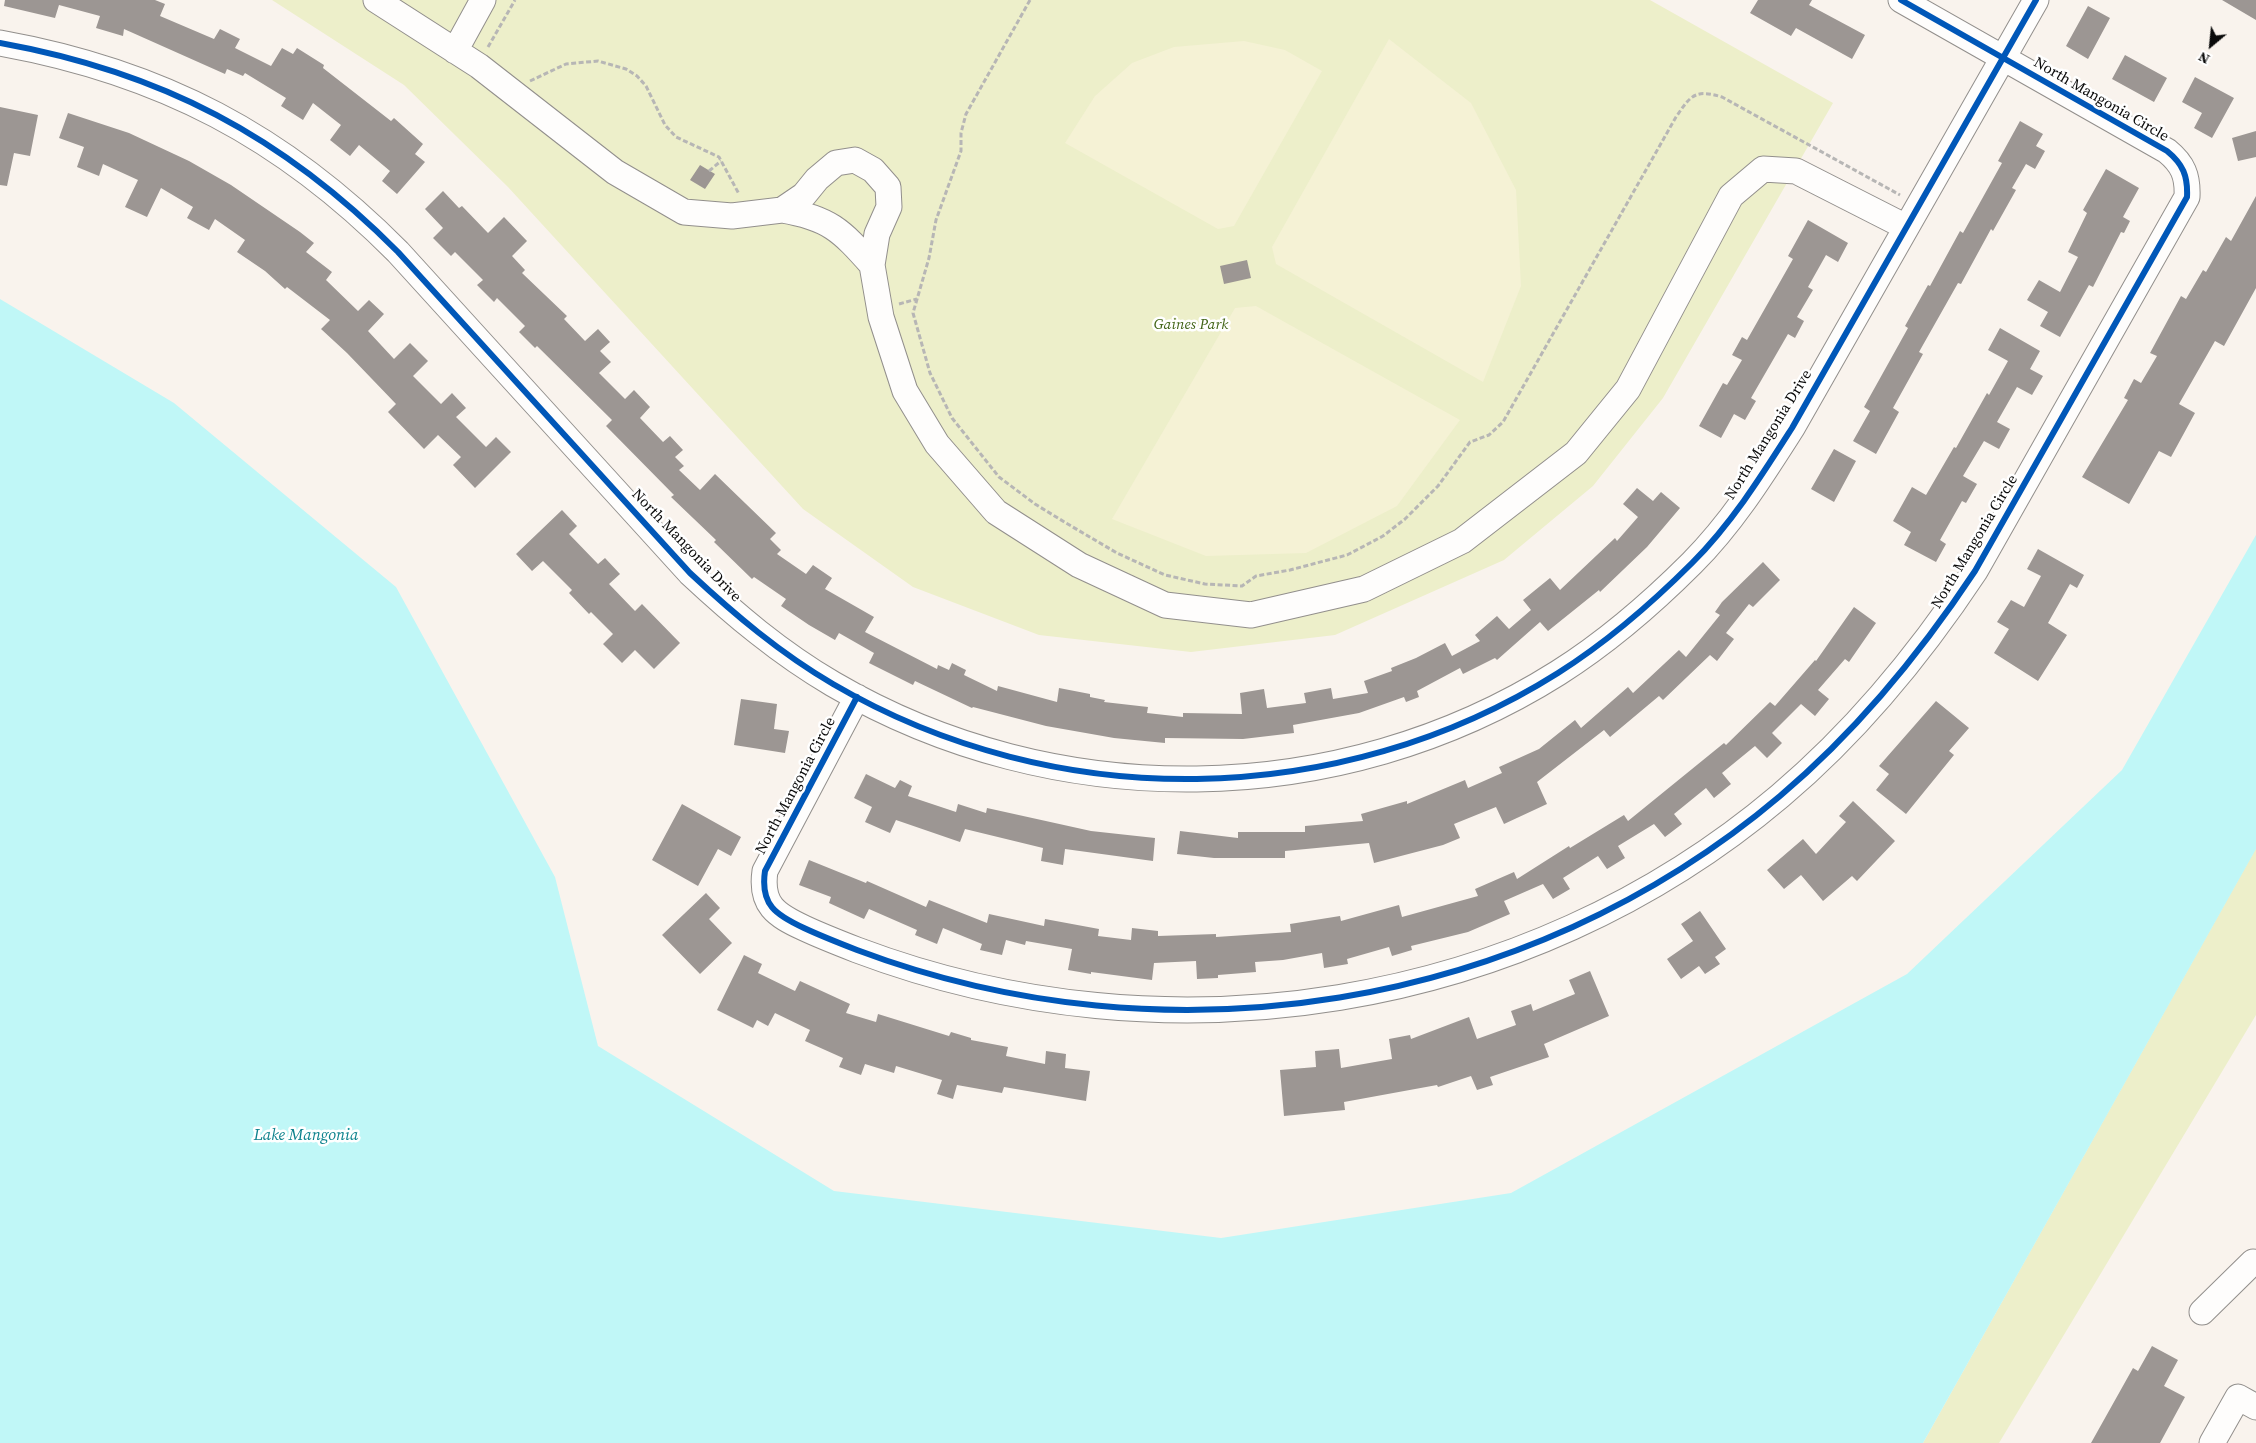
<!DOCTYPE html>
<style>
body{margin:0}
#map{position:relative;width:2256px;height:1443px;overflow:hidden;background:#f9f3ed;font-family:"Source Serif 4",serif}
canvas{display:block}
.north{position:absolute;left:2186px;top:20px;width:50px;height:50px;-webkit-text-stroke:4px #fff;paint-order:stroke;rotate:208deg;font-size:14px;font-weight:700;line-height:20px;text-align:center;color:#0a0a0a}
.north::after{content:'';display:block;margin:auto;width:18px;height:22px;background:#0a0a0a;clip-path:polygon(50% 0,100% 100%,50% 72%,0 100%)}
</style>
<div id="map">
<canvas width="2256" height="1443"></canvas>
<div class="north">N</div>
</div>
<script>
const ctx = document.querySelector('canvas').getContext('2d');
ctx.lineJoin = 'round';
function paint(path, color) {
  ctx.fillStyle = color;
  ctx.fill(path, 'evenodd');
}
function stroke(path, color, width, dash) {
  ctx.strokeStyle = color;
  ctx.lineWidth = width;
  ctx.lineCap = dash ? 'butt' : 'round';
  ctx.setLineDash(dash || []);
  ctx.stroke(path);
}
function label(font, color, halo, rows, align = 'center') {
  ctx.font = font + ' "Source Serif 4",serif';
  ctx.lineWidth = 5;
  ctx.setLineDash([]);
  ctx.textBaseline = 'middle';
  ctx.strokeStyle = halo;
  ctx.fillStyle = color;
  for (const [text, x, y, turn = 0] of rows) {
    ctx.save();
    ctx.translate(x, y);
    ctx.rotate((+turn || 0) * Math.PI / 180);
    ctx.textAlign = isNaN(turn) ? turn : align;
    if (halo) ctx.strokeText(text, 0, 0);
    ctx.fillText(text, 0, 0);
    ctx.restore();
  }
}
const green = new Path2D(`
 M272 0H1650L1833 103 1663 398 1593 486 1504 560 1335 635 1191 652 1039 635 913 587 803 509 508 187 404 85Z
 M2256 848V1015L1999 1443H1923Z`);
const pitch = new Path2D(`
 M1389 39 1471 103 1516 190 1521 286 1483 382 1276 264 1272 247Z
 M1244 41 1285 50 1322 71 1234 226 1218 229 1065 143 1095 96 1132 63 1174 47Z
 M1256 306 1460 420 1397 506 1306 553 1206 556 1112 519 1235 308Z`);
const water = new Path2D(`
 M0 299 174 403 396 587 555 877 598 1046 834 1191 1221 1238 1511 1193 1907 974 2122 770 2256 535V849L1923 1443H0Z`);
const building = new Path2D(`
 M5 0H155L165 4 160 16 214 39 220 29 240 39 235 48 271 66 282 48 293 54 297 48 324 65 323 68 391 121 394 118 423 144 415 154 425 162 397 194 382 181 390 171 359 145 350 156 330 140 341 125 313 103 303 120 281 106 286 98 245 73 243 76 227 69 225 74 124 29 123 36 96 28 100 16 59 5 55 18 4 6Z
 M1758 0H1812L1809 5 1865 35 1852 59 1796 28 1791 36 1750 13Z
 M2222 0H2256V20Z
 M2088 6 2110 18 2088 59 2066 46Z
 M2125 55 2167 78 2154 102 2112 79Z
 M2195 77 2234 98 2212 138 2194 128 2202 113 2182 102Z
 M0 107 38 115 30 156 14 153 7 186 0 185Z
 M68 113 129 133 189 161 231 185 300 232 314 243 306 252 332 272 326 280 358 311 369 300 384 314 368 331 394 359 410 343 428 361 413 376 441 404 452 393 466 408 456 417 486 447 496 437 511 452 475 488 453 465 461 457 438 435 424 449 388 412 396 404 347 353 321 329 330 320 287 287 285 289 265 271 237 252 245 240 215 219 209 230 187 218 193 207 161 188 147 217 125 207 138 180 103 164 99 176 77 167 84 147 59 138Z
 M2020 121 2043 134 2036 146 2045 151 2035 169 2026 164 2012 188 2016 190 1993 231 1991 229 1961 284 1958 283 1919 352 1923 354 1893 408 1899 412 1876 454 1853 441 1870 411 1864 407 1908 328 1905 326 1928 285 1930 286 1960 231 1963 233 2002 163 1998 161Z
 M2256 131V157L2238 161 2232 138Z
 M700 165 715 174 705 189 690 180Z
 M2106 169 2139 188 2123 217 2130 221 2124 233 2121 232 2093 287 2089 285 2060 337 2040 326 2048 312 2027 300 2039 280 2060 292 2078 257 2068 252 2087 213 2083 210Z
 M443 191 459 208 462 206 488 233 504 217 527 241 512 256 525 270 522 273 567 316 564 319 585 341 598 329 610 342 600 351 611 362 599 373 625 399 634 390 650 407 640 418 663 442 670 436 683 450 675 457 684 466 679 470 700 490 715 474 776 533 770 539 781 550 777 554 806 574 813 565 832 578 825 589 874 617 865 632 937 669 938 665 949 670 952 663 966 670 964 675 997 691 998 686 1057 702 1059 688 1090 694V697L1105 700 1104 702 1148 707 1147 713 1183 717V713L1242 714 1240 693 1264 689 1267 708 1306 703 1304 693 1331 688 1333 699 1368 693 1364 681 1392 671 1391 668 1416 658 1445 643 1452 656 1480 641 1475 635 1497 616 1509 629 1531 610 1523 600 1550 578 1560 590 1615 538 1617 541 1638 517 1623 504 1637 488 1653 501 1661 492 1680 508 1647 547 1600 592 1599 590 1548 631 1540 622 1497 660 1495 658 1463 674 1460 668 1417 691 1419 697 1406 702 1404 697 1359 713 1293 725 1294 733 1243 739 1165 738V743L1114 738 1046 726 973 707 972 708 915 681 913 685 869 663 874 653 839 633 835 640 809 625 781 606 786 599 754 577 752 579 714 542 716 540 671 497 674 495 606 426 612 420 537 346 535 348 519 332 525 326 497 298 494 302 477 285 483 280 455 252 451 256 433 238 443 228 425 209Z
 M2256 196V288L2224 346 2215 341 2179 404 2195 413 2171 457 2159 451 2129 504 2082 477 2128 400 2124 398 2134 379 2141 383 2157 356 2150 353 2181 296 2186 299 2203 270 2206 272 2226 237 2231 241Z
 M1808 220 1848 243 1838 262 1826 255 1808 287 1813 290 1797 317 1804 321 1795 338 1788 334 1751 398 1756 401 1745 420 1734 414 1721 438 1699 426 1723 383 1727 385 1742 360 1732 355 1742 337 1747 340 1793 259 1788 256Z
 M1247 260 1251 278 1224 284 1220 266Z
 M2000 328 2040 351 2030 369 2043 376 2032 395 2017 387 1997 422 2010 429 1999 449 1984 441 1963 476 1977 484 1966 503 1962 501 1940 540 1946 544 1936 562 1904 545 1911 532 1893 521 1912 487 1926 495 1954 447 1956 448 1987 393 1989 395 2008 361 1988 350Z
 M1834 449 1856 461 1834 502 1811 489Z
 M562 510 577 526 569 534 598 564 605 558 620 574 609 584 635 611 642 604 680 643 654 669 635 650 622 663 603 644 613 634 591 612 589 614 569 593 572 590 543 561 532 571 516 554Z
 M2038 549 2084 575 2077 588 2070 584 2048 623 2067 635 2038 681 1994 653 2009 629 1997 622 2011 600 2024 607 2041 576 2027 569Z
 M1763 562 1780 580 1753 607 1749 604 1726 633 1734 639 1717 661 1710 655 1663 700 1659 696 1610 737 1604 730 1537 782 1547 804 1504 824 1496 807 1454 824 1460 838 1443 845 1374 863 1369 843 1285 851V858H1214L1177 854 1180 831 1238 838V832H1305V826L1363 821 1361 814 1407 801V804L1465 780 1468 788 1502 773 1499 767 1539 749 1575 720 1581 728 1628 687 1633 693 1679 650 1686 657 1720 615 1715 612 1722 602Z
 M1854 607 1876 623 1849 662 1845 659 1818 690 1829 699 1815 716 1801 704 1772 733 1782 743 1767 758 1755 746 1722 773 1731 784 1714 798 1706 788 1674 814 1682 824 1665 837 1654 824 1618 846 1625 858 1607 869 1598 856 1563 878 1570 889 1553 899 1543 884 1504 901 1510 914 1468 932 1411 946 1412 950 1392 956 1389 947 1347 959 1348 964 1324 968 1322 953 1283 960 1255 962 1256 972 1218 975V978L1197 979 1196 961 1154 963 1152 980 1091 972V974L1068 970 1072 949 1026 941 1025 945 1006 940 1002 955 980 950 982 944 943 928 937 944 915 935 917 930 869 909 864 919 829 903 831 897 799 885 809 860 866 883 867 881 926 907 929 900 987 923 989 914 1044 926 1045 919 1099 929 1098 936 1131 940 1132 928 1158 931V936L1216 934V937L1291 932 1290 924 1340 916 1341 921 1399 905 1402 917 1478 896 1475 889 1514 872 1517 879 1569 846 1570 848 1624 815 1628 821 1724 743 1726 745 1770 702 1775 706 1815 660 1816 661Z
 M741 699 777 704 774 729 789 731 785 753 734 745Z
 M1936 701 1969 728 1949 751 1954 755 1906 814 1876 790 1889 774 1879 766Z
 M866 774 895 788 900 780 912 786 908 796 956 812 958 804 986 813 987 808 1091 831 1155 838 1153 861 1065 849 1063 865 1041 861 1043 848 965 829 960 842 896 820 890 833 865 822 872 807 854 798Z
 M1853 801 1895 841 1857 881 1852 876 1823 901 1801 875 1784 889 1767 870 1803 839 1816 854 1846 822 1839 816Z
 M682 804 741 837 731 856 718 849 698 886 652 860Z
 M706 893 720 908 709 919 732 943 700 974 662 935Z
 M1700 911 1726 949 1715 957 1720 964 1705 974 1699 966 1681 979 1667 959 1693 941 1681 924Z
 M744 955 762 964 758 973 795 991 800 981 850 1004 846 1013 876 1022 878 1014 949 1036 951 1032 971 1038V1040L1008 1047 1006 1056 1045 1064 1046 1051 1066 1054 1065 1068 1090 1071 1086 1101 1004 1087 1002 1093 957 1085 953 1099 937 1094 942 1080 896 1066 894 1073 865 1064 861 1075 839 1067 843 1058 805 1041 810 1030 775 1013 768 1026 757 1020 753 1028 717 1010Z
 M1590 971 1609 1016 1544 1044 1549 1057 1490 1077 1493 1085 1477 1090 1471 1076 1438 1087 1437 1085 1344 1102 1345 1110 1284 1116 1280 1070 1316 1067 1315 1051 1339 1049 1341 1068 1392 1059 1389 1039 1410 1035 1411 1039 1469 1017 1477 1039 1516 1025 1511 1011 1531 1004 1533 1011 1575 994 1569 980Z
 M2152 1346 2178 1360 2164 1386 2185 1397 2160 1443H2091L2133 1368 2138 1371Z`);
const path = new Path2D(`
 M1030 0 966 114 961 133V151L936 220 929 258 913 313 930 373 952 418 999 477 1035 504 1066 523 1117 553 1165 575 1205 584 1242 586 1256 576 1290 570 1347 555 1383 536 1405 519 1438 486 1470 442 1489 435 1503 422 1676 117C1691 95 1695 89 1722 97L1900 195
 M488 47 515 0
 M530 81 566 64 598 61 626 69 637 76 646 86 665 125 676 137 719 157 739 194
 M709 171 721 161
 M899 304 917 299`);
const minor = new Path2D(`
 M376 0 479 66 615 172 684 212 732 216 782 210 804 195 817 179 836 163 855 160 873 170 888 187 889 207 877 234 872 265 881 317 905 391 937 444 996 512 1079 565 1165 605 1251 615 1364 589 1462 541 1576 453 1628 389 1731 196 1763 169 1796 171 1906 227
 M0 43C161 72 283 136 398 252L690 573C734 614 780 653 833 684 1055 814 1339 811 1558 673 1607 642 1651 604 1692 563 1732 523 1762 475 1792 428L2036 0
 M455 51 483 0
 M782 210C829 218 841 230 872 265
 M857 697 765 871C760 905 776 915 804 928 821 936 839 943 857 950 1167 1067 1526 1011 1780 796 1858 730 1920 654 1975 571L2187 197C2188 176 2183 164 2167 151L1901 0
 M2202 1312 2253 1262
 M2212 1443 2238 1397 2256 1407`);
const cycleway = new Path2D(`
 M0 43C161 72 283 136 398 252L690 573C734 614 780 653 833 684 1055 814 1339 811 1558 673 1607 642 1651 604 1692 563 1732 523 1762 475 1792 428L2036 0
 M857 697 765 871C760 905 776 915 804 928 821 936 839 943 857 950 1167 1067 1526 1011 1780 796 1858 730 1920 654 1975 571L2187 197C2188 176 2183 164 2167 151L1901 0`);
const streetNames = [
 ["North Mangonia Circle",2101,100,30],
 ["North Mangonia Drive",1769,435,-58],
 ["North Mangonia Circle",1975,542,-59],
 ["North Mangonia Drive",686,546,46],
 ["North Mangonia Circle",796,786,-62]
];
const parkNames = [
 ["Gaines Park",1191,325]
];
const waterNames = [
 ["Lake Mangonia",306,1136]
];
paint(green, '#edefca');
paint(pitch, '#f5f2d5');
paint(water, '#c0f7f7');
paint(building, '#9c9693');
stroke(minor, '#928f8c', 27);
stroke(path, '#b7b6b5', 3, [5, 2.5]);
stroke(minor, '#fefdfc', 25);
stroke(cycleway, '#0057b8', 6);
label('15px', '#0a0a0a', '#fff', streetNames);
label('italic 15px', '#426517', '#fff', parkNames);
label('italic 16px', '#0d828d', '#fff', waterNames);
</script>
